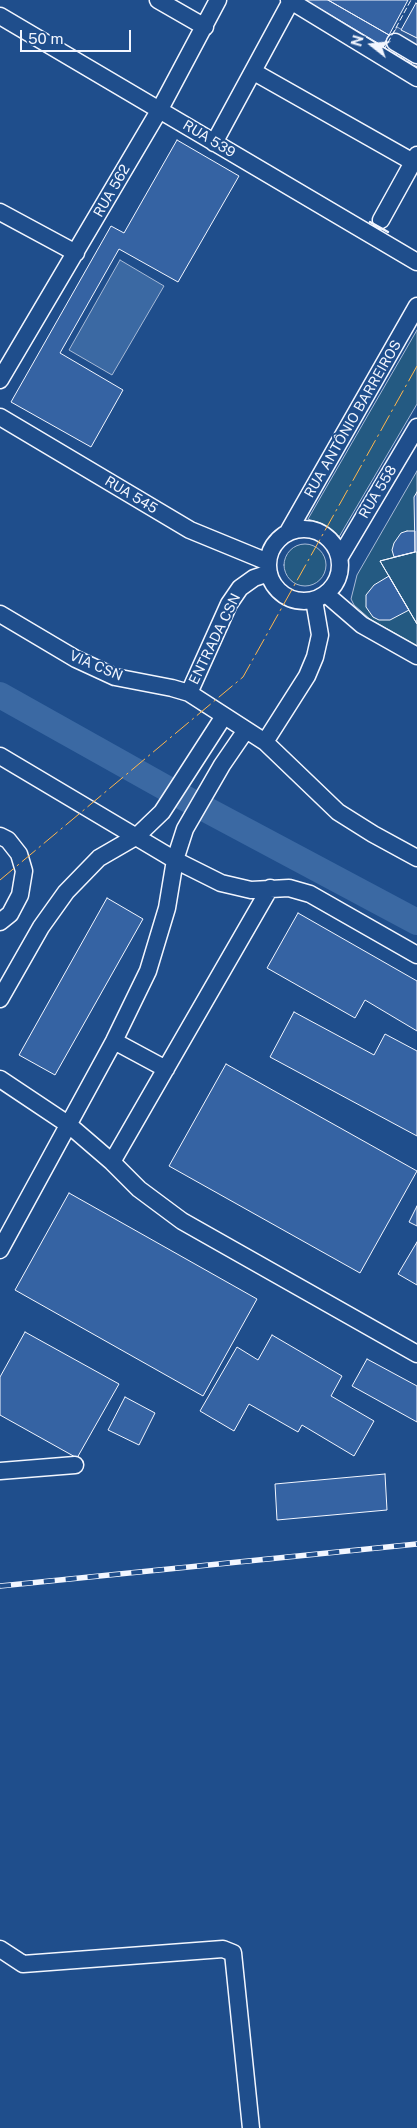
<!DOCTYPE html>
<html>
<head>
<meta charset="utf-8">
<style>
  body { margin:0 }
  #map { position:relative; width:417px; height:2128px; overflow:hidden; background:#1f4e8c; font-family:"Public Sans",sans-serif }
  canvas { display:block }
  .north { position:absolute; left:347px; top:20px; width:50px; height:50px; -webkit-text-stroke:4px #1f4e8c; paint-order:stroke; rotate:286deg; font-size:14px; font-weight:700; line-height:20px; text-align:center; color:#f2f6ff }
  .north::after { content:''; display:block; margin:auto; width:18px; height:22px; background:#f2f6ff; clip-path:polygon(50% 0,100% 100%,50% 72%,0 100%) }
  .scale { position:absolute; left:20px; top:30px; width:111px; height:22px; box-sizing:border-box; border:2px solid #f2f6ff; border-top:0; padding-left:6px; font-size:15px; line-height:18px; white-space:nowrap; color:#f2f6ff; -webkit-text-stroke:4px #1f4e8c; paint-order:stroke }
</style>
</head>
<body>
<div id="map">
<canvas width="417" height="2128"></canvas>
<div class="north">N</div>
<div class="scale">50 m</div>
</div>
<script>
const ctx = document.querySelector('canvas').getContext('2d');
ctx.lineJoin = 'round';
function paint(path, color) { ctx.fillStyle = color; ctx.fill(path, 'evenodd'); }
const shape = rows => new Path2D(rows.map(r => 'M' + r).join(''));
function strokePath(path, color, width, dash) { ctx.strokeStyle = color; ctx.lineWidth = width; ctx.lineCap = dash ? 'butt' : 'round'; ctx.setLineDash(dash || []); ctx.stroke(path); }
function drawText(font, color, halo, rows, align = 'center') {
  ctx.font = font + ' "Public Sans",sans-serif'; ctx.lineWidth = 4; ctx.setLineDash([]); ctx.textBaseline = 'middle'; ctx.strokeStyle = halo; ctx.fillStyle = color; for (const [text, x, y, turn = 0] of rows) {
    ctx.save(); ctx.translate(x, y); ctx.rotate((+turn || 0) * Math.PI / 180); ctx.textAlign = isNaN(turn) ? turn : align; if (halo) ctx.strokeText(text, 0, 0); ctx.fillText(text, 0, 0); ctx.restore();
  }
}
const green = shape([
  [417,330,417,404,339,537,323,524,308,519,417,330],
  [417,471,417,646,370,619,354,605,351,599,357,575,417,471],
  '284 565a21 21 0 1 1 42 0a21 21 0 1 1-42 0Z'
]);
paint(green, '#245a82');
strokePath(green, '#a8bbd7', 1);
const parking = shape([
  [397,27,417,38,417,67,385,48,397,27]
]);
paint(parking, '#305b95');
strokePath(parking, '#a8bbd7', 1);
const water = shape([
  [120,260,164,286,112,375,69,350,120,260]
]);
paint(water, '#3b69a3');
strokePath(water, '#a8bbd7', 1);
strokePath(shape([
  [0,695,164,787,417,922]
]), '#3b69a3', 26);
const building = shape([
  [305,0,328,0,389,35,383,46,305,0],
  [328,0,408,0,389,35,328,0],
  [416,3,417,4,417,38,401,30,416,3],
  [177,140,239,176,178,282,119,249,60,353,123,390,91,447,11,402,111,226,124,233,177,140],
  [417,492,417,624,380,561,415,552,414,497,417,492],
  [407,531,415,531,415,552,394,557,392,550,394,543,401,533,407,531],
  [415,552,417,552,417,624,380,561,415,552],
  [389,576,409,610,390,620,379,620,373,617,366,607,366,595,374,585,389,576],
  [107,898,143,919,55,1075,19,1055,107,898],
  [298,913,417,981,417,1031,365,1000,355,1018,267,968,298,913],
  [294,1012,374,1055,385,1034,417,1051,417,1136,270,1057,294,1012],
  [226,1064,417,1171,360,1273,169,1166,226,1064],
  [69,1193,257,1299,203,1396,15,1290,69,1193],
  [417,1206,417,1226,409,1222,417,1206],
  [417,1242,417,1285,398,1274,417,1242],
  [25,1332,119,1384,77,1458,0,1415,0,1377,25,1332],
  [272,1335,342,1376,331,1396,374,1421,354,1456,302,1425,298,1432,249,1404,234,1431,200,1411,237,1347,258,1360,272,1335],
  [367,1359,417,1386,417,1422,352,1386,367,1359],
  [125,1397,155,1413,139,1445,108,1430,125,1397],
  [385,1474,387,1510,277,1520,275,1484,385,1474]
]);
paint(building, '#3563a3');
strokePath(building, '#f2f6ff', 1);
const minor = shape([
  [158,0,205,27],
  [289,0,417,78],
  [0,16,417,262],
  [395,42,417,55],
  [254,72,413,162],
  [214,143,291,1],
  [0,212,76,253],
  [381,220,417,155],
  [0,380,160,109,218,0],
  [0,417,190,530,268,562],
  '268 565a36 36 0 1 1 72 0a36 36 0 1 1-72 0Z',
  [288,532,417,306],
  [340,557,417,427],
  [326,594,362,625,417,656],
  [0,614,76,659,115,677,172,688,189,693,265,742,338,812,373,834,417,858],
  [189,693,229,604,240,588,254,578,269,573],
  [265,742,307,676,315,657,320,635,314,600],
  [0,756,175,860,221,883,251,890,289,888,310,894,417,955],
  [0,836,8,840,19,854,24,871,20,895,10,914,0,922],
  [0,999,41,927,66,892,99,858,137,836,162,812,224,716],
  [114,1041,166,1069],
  [0,1079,69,1125,112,1162,139,1189,182,1221,417,1354],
  [112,1162,270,888],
  [0,1250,114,1041,148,971,167,908,175,860,185,829,222,765,246,730],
  [0,1471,75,1465],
  [0,1949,23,1964,223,1949,233,1953,251,2128]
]);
strokePath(minor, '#f2f6ff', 19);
strokePath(minor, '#1f4e8c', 16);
const rail = shape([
  [0,1586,417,1544]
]);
strokePath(rail, '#f2f6ff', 5.5);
strokePath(rail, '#1f4e8c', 4, [11]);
strokePath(shape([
  [383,46,385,48,411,0],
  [385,48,417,67]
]), '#f2f6ff', 1, [6, 2.5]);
strokePath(shape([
  [370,222,388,232]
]), '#f2f6ff', 2.5);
strokePath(shape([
  [0,880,243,677,417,366]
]), '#ffb74d', 1, [18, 4, 2.5, 4]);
drawText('14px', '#f2f6ff', '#1f4e8c', [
  ["RUA 539",209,139,31],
  ["RUA 562",112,191,-60],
  ["RUA ANTÔNIO BARREIROS",353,419,-60],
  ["RUA 558",378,492,-59],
  ["RUA 545",131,495,31],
  ["ENTRADA CSN",215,639,-64],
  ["VIA CSN",96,666,23]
]);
</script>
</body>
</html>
